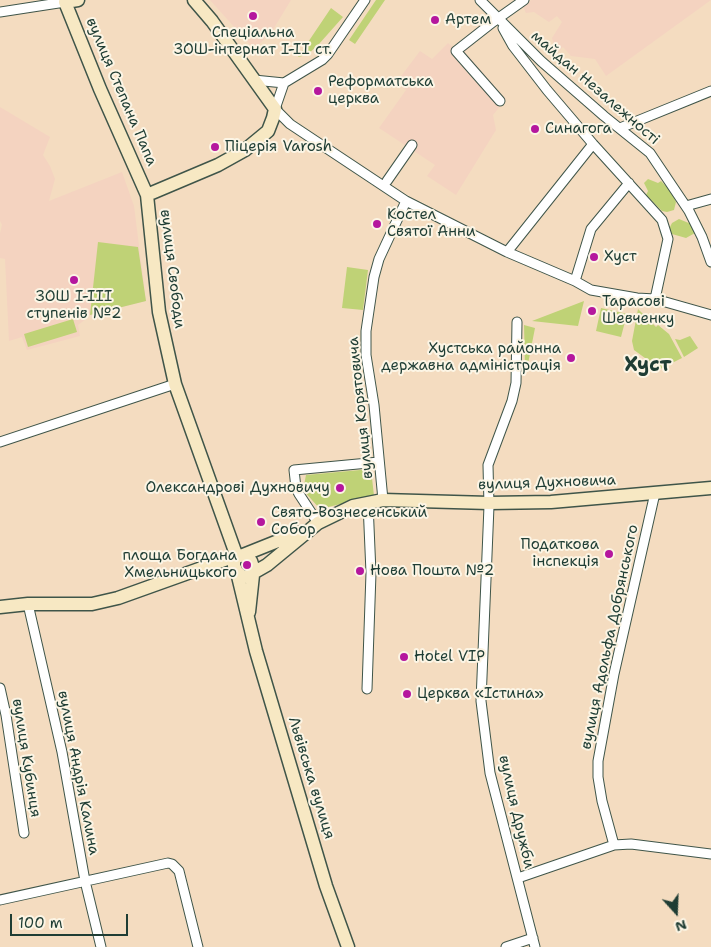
<!DOCTYPE html>
<html>
<head>
<meta charset="utf-8">
<style>
  body { margin:0 }
  #map { position:relative; width:711px; height:947px; overflow:hidden; background:#f4dcc0; font-family:"Shantell Sans",sans-serif }
  canvas { display:block }
  .north { position:absolute; left:651px; top:887px; width:50px; height:50px; -webkit-text-stroke:4px #fcf5e5; paint-order:stroke; rotate:160deg; font-size:14px; font-weight:700; line-height:20px; text-align:center; color:#1f3d34 }
  .north::after { content:''; display:block; margin:auto; width:18px; height:22px; background:#1f3d34; clip-path:polygon(50% 0,100% 100%,50% 72%,0 100%) }
  .scale { position:absolute; left:10px; top:914px; width:118px; height:22px; box-sizing:border-box; border:2px solid #1f3d34; border-top:0; padding-left:6px; font-size:15px; line-height:18px; white-space:nowrap; color:#1f3d34; -webkit-text-stroke:4px #fcf5e5; paint-order:stroke }
</style>
</head>
<body>
<div id="map">
<canvas width="711" height="947"></canvas>
<div class="north">N</div>
<div class="scale">100 m</div>
</div>
<script>
const ctx = document.querySelector('canvas').getContext('2d');
ctx.lineJoin = 'round';
function paint(path, color) { ctx.fillStyle = color; ctx.fill(path, 'evenodd'); }
const shape = rows => new Path2D(rows.map(r => 'M' + r).join(''));
function strokePath(path, color, width, dash) { ctx.strokeStyle = color; ctx.lineWidth = width; ctx.lineCap = dash ? 'butt' : 'round'; ctx.setLineDash(dash || []); ctx.stroke(path); }
function drawText(font, color, halo, rows, align = 'center') {
  ctx.font = font + ' "Shantell Sans",sans-serif'; ctx.lineWidth = 4; ctx.setLineDash([]); ctx.textBaseline = 'middle'; ctx.strokeStyle = halo; ctx.fillStyle = color; for (const [text, x, y, turn = 0] of rows) {
    ctx.save(); ctx.translate(x, y); ctx.rotate((+turn || 0) * Math.PI / 180); ctx.textAlign = isNaN(turn) ? turn : align; if (halo) ctx.strokeText(text, 0, 0); ctx.fillText(text, 0, 0); ctx.restore();
  }
}
paint(shape([
  [210,0,291,0,271,33,254,49],
  [532,0,711,0,606,76,595,59,571,56,563,47,553,56,548,50,554,45,552,38,562,22,557,16,549,22,534,12,526,13,522,4],
  [485,20,491,28,465,52,506,99,493,115,496,130,456,195,427,176,435,165,379,128,406,90,396,83,420,51,432,59,448,43,454,48],
  [0,107,50,137,43,155,50,166,55,179,49,201,122,172,134,206,146,301,90,315,86,314,86,319,78,325,80,336,27,350,22,337,9,341,5,259,0,258,0,234,2,225,0,221]
]), '#f4d3c0');
paint(shape([
  [376,0,385,0,355,44,349,40],
  [331,8,343,17,319,44,307,55,298,57],
  [648,179,658,183,661,181,671,191,676,202,674,210,667,212,662,211,646,195,648,191,644,183],
  [679,219,691,224,694,228,695,233,686,238,672,234,670,231,670,227,672,223],
  [98,242,138,247,146,301,90,315],
  [347,267,368,270,363,310,342,308],
  [584,301,578,326,532,321],
  [601,308,627,314,621,337,596,331],
  [638,309,656,327,658,325,669,334,682,358,660,369,634,350,632,341],
  [73,319,77,332,28,347,24,334],
  [524,325,535,328,527,369,525,368],
  [690,336,698,348,684,357,675,339,680,340],
  [371,469,374,496,320,509,303,490,306,475]
]), '#bfd276');
const street = shape([
  [480,0,541,61,604,116,650,153,689,211,702,237,711,262],
  [0,12,65,2],
  [503,28,513,46,547,90,593,144,662,220,668,239,655,299],
  [254,80,284,83,322,60,328,54,365,0],
  [284,83,275,109,290,124,406,201,507,252,575,281,591,290,637,298,655,299,711,315],
  [500,101,456,51,493,22,524,0],
  [620,128,711,91],
  [387,181,412,145],
  [686,206,711,199],
  [507,252,593,144],
  [575,281,591,229,629,183],
  [517,322,516,383,512,401,488,465,489,506,481,701,490,773,535,947],
  [0,442,175,384],
  [383,500,374,405,366,355,366,331,374,277,379,259,406,201],
  [318,523,299,494,296,488,294,470,379,462],
  [28,604,62,752,85,881,101,947],
  [0,688,6,715,24,833],
  [367,689,371,573,368,503],
  [614,845,602,801,598,777,598,761,614,674,655,493],
  [518,878,614,845,631,844,711,854],
  [0,900,168,863,172,864,179,871,198,947],
  [506,947,533,938]
]);
const secondary = shape([
  [78,0,65,2,100,89,147,195,159,312,175,384,237,557],
  [147,195,218,165,245,150,268,131,273,118,275,109,212,21,194,0],
  [243,555,298,533],
  [237,572,243,577,253,575,253,567,251,561,243,555,237,557,234,559,234,566,237,572,256,651,326,886,348,947],
  [253,573,267,565,318,523,353,506,383,500,489,503,551,502,711,488],
  [0,607,28,604,92,604,118,598,227,559,234,559],
  [249,612,253,575]
]);
strokePath(street, '#3f5549', 11);
strokePath(secondary, '#3f5549', 15);
strokePath(street, '#fff', 9);
strokePath(secondary, '#f7e8c3', 12);
for (const [x, y, r, color] of [
  [253,16,5,"#b5179e"],
  [435,20,5,"#b5179e"],
  [318,91,5,"#b5179e"],
  [535,129,5,"#b5179e"],
  [215,147,5,"#b5179e"],
  [377,224,5,"#b5179e"],
  [594,257,5,"#b5179e"],
  [74,280,5,"#b5179e"],
  [592,311,5,"#b5179e"],
  [571,358,5,"#b5179e"],
  [340,488,5,"#b5179e"],
  [261,522,5,"#b5179e"],
  [609,554,5,"#b5179e"],
  [247,565,5,"#b5179e"],
  [360,571,5,"#b5179e"],
  [404,657,5,"#b5179e"],
  [407,694,5,"#b5179e"]
]) { const dot = new Path2D(); dot.arc(x, y, r, 0, 2 * Math.PI); ctx.fillStyle = color; ctx.fill(dot); strokePath(dot, '#fcf5e5', 2); }
drawText('15px', '#1f3d34', '#fcf5e5', [
  ["Артем",445,20],
  ["Спеціальна",253,33,"center"],
  ["ЗОШ-інтернат І-ІІ ст.",253,50,"center"],
  ["Реформатська",328,82],
  ["церква",328,99],
  ["Синагога",545,129],
  ["Піцерія Varosh",225,147],
  ["Костел",387,215],
  ["Святої Анни",387,232],
  ["Хуст",604,257],
  ["ЗОШ І-ІІІ",74,297,"center"],
  ["ступенів №2",74,314,"center"],
  ["Тарасові",602,302],
  ["Шевченку",602,319],
  ["Хустська районна",561,349,"right"],
  ["державна адміністрація",561,366,"right"],
  ["Олександрові Духновичу",330,488,"right"],
  ["Свято-Вознесенський",271,513],
  ["Собор",271,530],
  ["Податкова",599,545,"right"],
  ["інспекція",599,562,"right"],
  ["площа Богдана",237,556,"right"],
  ["Хмельницького",237,573,"right"],
  ["Нова Пошта №2",370,571],
  ["Hotel VIP",414,657],
  ["Церква «Істина»",417,694]
], 'left');
drawText('15px', '#1f3d34', '#fcf5e5', [
  ["майдан Незалежності",595,88,41],
  ["вулиця Степана Папа",121,92,67],
  ["вулиця Свободи",172,269,83],
  ["вулиця Корятовича",361,408,-96],
  ["вулиця Духновича",547,483,-2],
  ["вулиця Адольфа Добрянського",610,637,-78],
  ["вулиця Кубинця",26,758,81],
  ["вулиця Андрія Калина",78,773,79],
  ["Львівська вулиця",311,778,73],
  ["вулиця Дружби",516,812,77]
]);
drawText('bold 20px', '#1f3d34', '#fcf5e5', [
  ["Хуст",648,366]
]);
</script>
</body>
</html>
